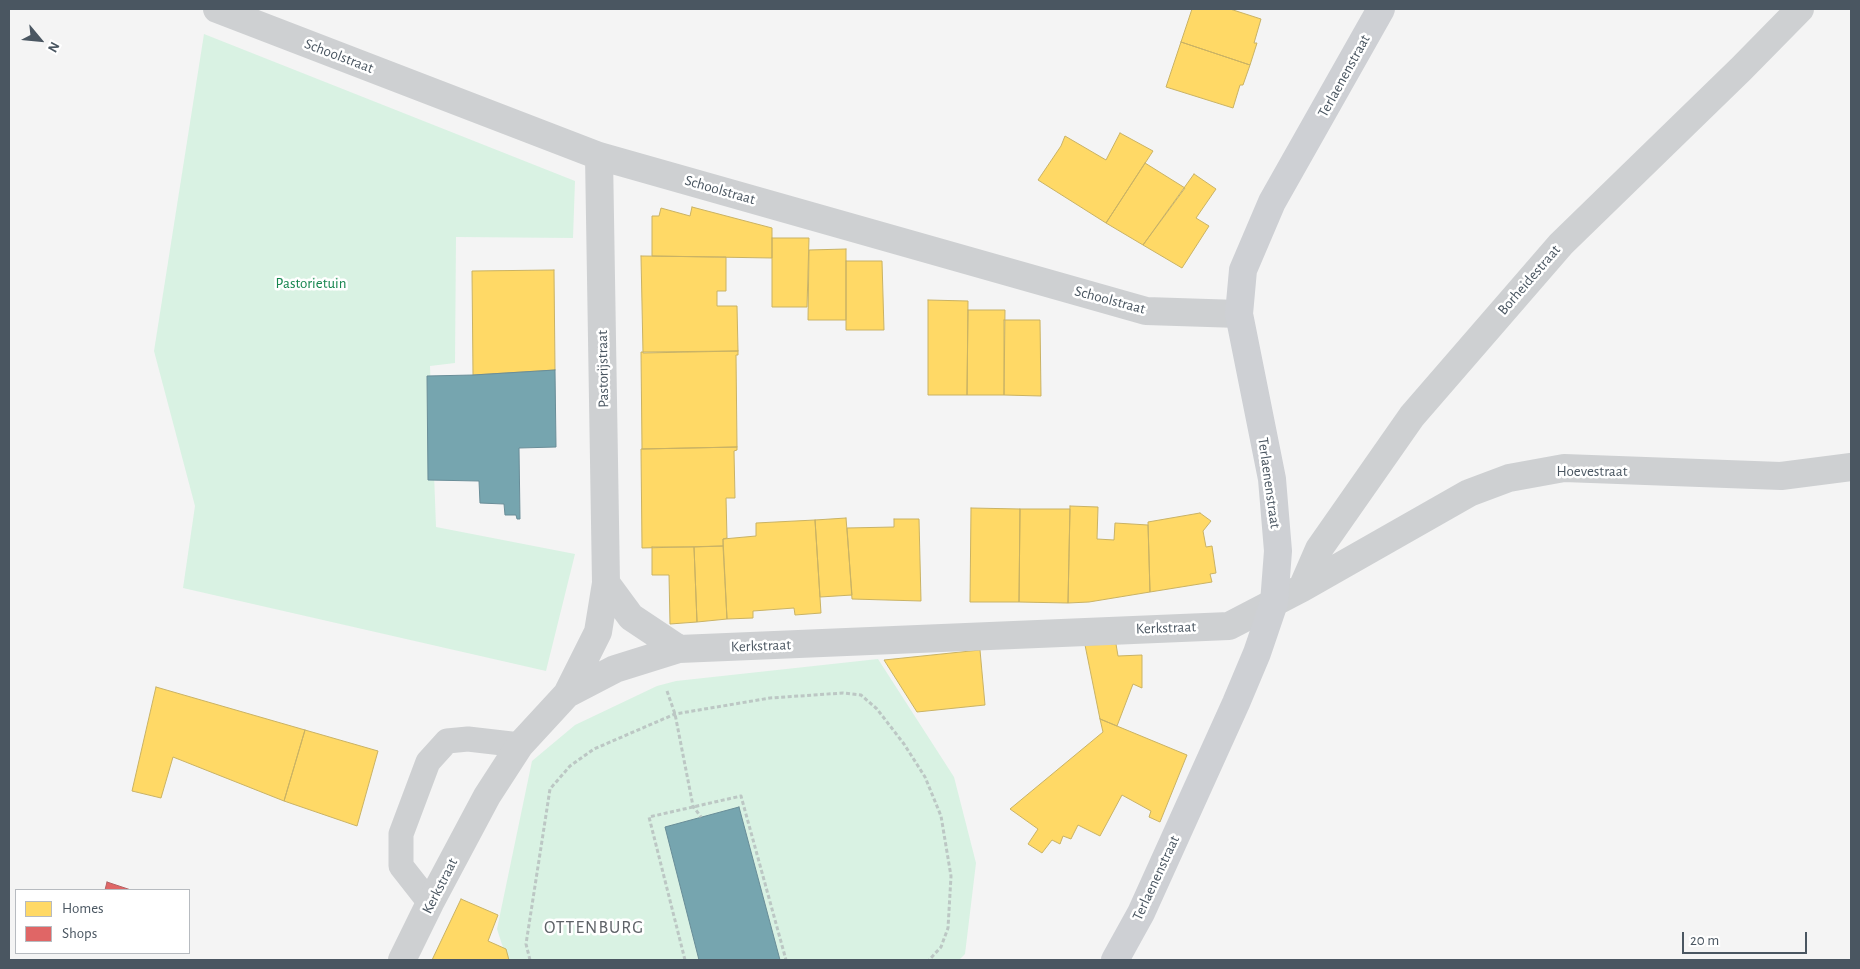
<!DOCTYPE html>
<html>
<head>
<meta charset="utf-8">
<style>
  body { margin:0 }
  #map { position:relative; width:1860px; height:969px; overflow:hidden; background:#f4f4f4; font-family:"Alegreya Sans",sans-serif }
  canvas { display:block }
  .frame { position:absolute; inset:0; border:10px solid #4a5661; pointer-events:none }
  .legend { position:absolute; left:15px; top:889px; width:175px; height:65px; box-sizing:border-box; background:#fff; border:1px solid #b7bbc0; margin:0; padding:6px 9px; list-style:none; font-size:15px; color:#4a5661 }
  .legend li { display:flex; align-items:center; gap:10px; height:25px }
  .legend b { width:25px; border:1px solid #b7bbc0 }
  .north { position:absolute; left:15px; top:15px; width:50px; height:50px; -webkit-text-stroke:4px #fff; paint-order:stroke; rotate:118deg; font-size:14px; font-weight:700; line-height:20px; text-align:center; color:#4a5661 }
  .north::after { content:''; display:block; margin:auto; width:18px; height:22px; background:#4a5661; clip-path:polygon(50% 0,100% 100%,50% 72%,0 100%) }
  .scale { position:absolute; left:1682px; top:932px; width:125px; height:22px; box-sizing:border-box; border:2px solid #4a5661; border-top:0; padding-left:6px; font-size:15px; line-height:18px; white-space:nowrap; color:#4a5661; -webkit-text-stroke:4px #fff; paint-order:stroke }
</style>
</head>
<body>
<div id="map">
<canvas width="1860" height="969"></canvas>
<div class="frame"></div>
<ul class="legend">
<li><b style="height:14px;background:#ffd966"></b>Homes</li>
<li><b style="height:14px;background:#e06666"></b>Shops</li>
</ul>
<div class="north">N</div>
<div class="scale">20 m</div>
</div>
<script>
const ctx = document.querySelector('canvas').getContext('2d');
ctx.lineJoin = 'round';
function paint(path, color) { ctx.fillStyle = color; ctx.fill(path, 'evenodd'); }
const shape = rows => new Path2D(rows.map(r => 'M' + r).join(''));
function strokePath(path, color, width, dash) { ctx.strokeStyle = color; ctx.lineWidth = width; ctx.lineCap = dash ? 'butt' : 'round'; ctx.setLineDash(dash || []); ctx.stroke(path); }
function drawText(font, color, halo, rows, align = 'center') {
  ctx.font = font + ' "Alegreya Sans",sans-serif'; ctx.lineWidth = 5; ctx.setLineDash([]); ctx.textBaseline = 'middle'; ctx.strokeStyle = halo; ctx.fillStyle = color; for (const [text, x, y, turn = 0] of rows) {
    ctx.save(); ctx.translate(x, y); ctx.rotate((+turn || 0) * Math.PI / 180); ctx.textAlign = isNaN(turn) ? turn : align; if (halo) ctx.strokeText(text, 0, 0); ctx.fillText(text, 0, 0); ctx.restore();
  }
}
paint(shape([
  [204,34,575,181,573,238,456,237,455,363,430,366,436,527,575,554,546,671,183,588,195,506,154,351],
  [878,659,954,777,976,863,965,954,959,960,507,960,497,929,532,761,575,725,657,686,676,681]
]), '#d9f2e3');
const homes = shape([
  [1192,9,1230,9,1261,19,1254,43,1257,43,1250,65,1181,42,1192,9],
  [1181,42,1250,65,1243,85,1240,85,1233,108,1166,87,1181,42],
  [1120,133,1153,151,1106,223,1038,180,1061,146,1065,136,1106,160,1120,133],
  [1145,163,1185,188,1143,245,1106,223,1145,163],
  [1194,174,1216,189,1196,218,1209,226,1182,268,1143,245,1194,174],
  [692,207,772,228,772,258,652,256,652,216,659,216,661,208,690,216,692,207],
  [772,238,809,238,807,307,772,307,772,238],
  [846,249,846,320,808,320,809,250,846,249],
  [641,256,726,257,726,291,717,291,717,306,737,306,738,351,643,353,641,256],
  [846,261,882,261,884,330,846,330,846,261],
  [554,270,555,370,473,375,472,271,554,270],
  [928,300,968,301,967,395,928,395,928,300],
  [968,310,1005,310,1004,395,967,395,968,310],
  [1004,320,1040,320,1041,396,1004,395,1004,320],
  [738,351,738,355,736,355,737,447,642,449,641,352,738,351],
  [737,447,737,450,734,451,735,498,726,498,727,538,723,539,723,546,642,548,641,449,737,447],
  [1070,506,1098,507,1097,539,1114,540,1115,523,1148,525,1150,592,1089,602,1068,603,1070,506],
  [971,508,1020,509,1019,602,970,602,971,508],
  [1020,509,1070,509,1068,603,1019,602,1020,509],
  [1200,513,1211,521,1203,531,1206,547,1212,546,1216,573,1210,574,1212,582,1150,592,1148,522,1200,513],
  [846,518,852,595,820,597,815,520,846,518],
  [894,519,919,519,921,601,852,599,847,528,894,527,894,519],
  [815,520,821,613,795,615,794,608,753,611,753,618,727,619,723,539,756,536,756,523,815,520],
  [723,546,727,619,697,622,694,547,723,546],
  [652,547,694,547,697,622,670,624,669,575,652,575,652,547],
  [1116,644,1118,656,1142,655,1142,688,1133,684,1117,726,1100,719,1085,645,1116,644],
  [980,650,985,705,917,712,884,660,980,650],
  [156,687,305,730,284,801,173,757,161,798,132,791,156,687],
  [1100,719,1187,755,1160,822,1149,817,1151,811,1122,795,1100,836,1078,825,1071,839,1063,836,1060,844,1052,840,1042,853,1028,844,1038,829,1010,809,1103,732,1100,719],
  [305,730,378,751,357,826,284,801,305,730],
  [461,899,498,915,488,941,506,949,509,960,432,960,461,899]
]);
paint(homes, '#ffd966');
strokePath(homes, '#c9b264', 1);
const shops = shape([
  [107,882,131,890,105,890,107,882]
]);
paint(shops, '#e06666');
strokePath(shops, '#b36164', 1);
const public = shape([
  [555,370,556,447,519,448,520,519,517,519,516,515,505,515,504,504,480,503,479,481,428,480,427,376,473,375,555,370],
  [739,807,780,960,699,960,665,827,739,807]
]);
paint(public, '#76a5af');
strokePath(public, '#698d98', 1);
strokePath(shape([
  [667,691,675,714,693,806,701,817],
  [530,960,526,944,550,789,570,766,594,749,675,714,770,698,843,693,861,695,877,709,904,744,925,777,941,816,951,876,948,928,941,947,929,960],
  [685,960,649,817,741,796,786,960]
]), '#bcc7c4', 3, [4, 2.5]);
strokePath(shape([
  [430,903,401,866,401,834,428,762,447,741,468,739,520,745]
]), '#ced0d2', 25);
strokePath(shape([
  [217,9,599,156,1146,311,1239,314],
  [606,583,631,617,679,649],
  [1302,588,1319,549,1412,416,1561,244,1741,69,1800,9],
  [567,694,598,632,606,583,599,156],
  [402,960,430,903,487,796,520,745,567,694,615,669,679,649,1229,626,1302,588,1469,493,1509,478,1564,468,1781,476,1851,467]
]), '#ced0d2', 28);
strokePath(shape([
  [1115,960,1141,913,1236,703,1257,653,1274,603,1278,551,1272,479,1239,314,1243,270,1272,202,1381,9]
]), '#ced0d4', 28);
drawText('15px', '#4a5661', '#fff', [
  ["Schoolstraat",339,56,21],
  ["Terlaenenstraat",1344,76,-61],
  ["Schoolstraat",720,190,16],
  ["Borheidestraat",1529,280,-49],
  ["Schoolstraat",1110,300,15],
  ["Pastorijstraat",603,369,-91],
  ["Hoevestraat",1592,471],
  ["Terlaenenstraat",1269,483,82],
  ["Kerkstraat",1166,628,-2],
  ["Kerkstraat",761,646,-2],
  ["Terlaenenstraat",1156,878,-65],
  ["Kerkstraat",440,886,-63]
]);
drawText('15px', '#17864f', '#fff', [
  ["Pastorietuin",311,283]
]);
ctx.letterSpacing = '1px';
drawText('18px', '#5f6368', '#fff', [
  ["OTTENBURG",594,928]
]);
ctx.letterSpacing = '0px';
</script>
</body>
</html>
